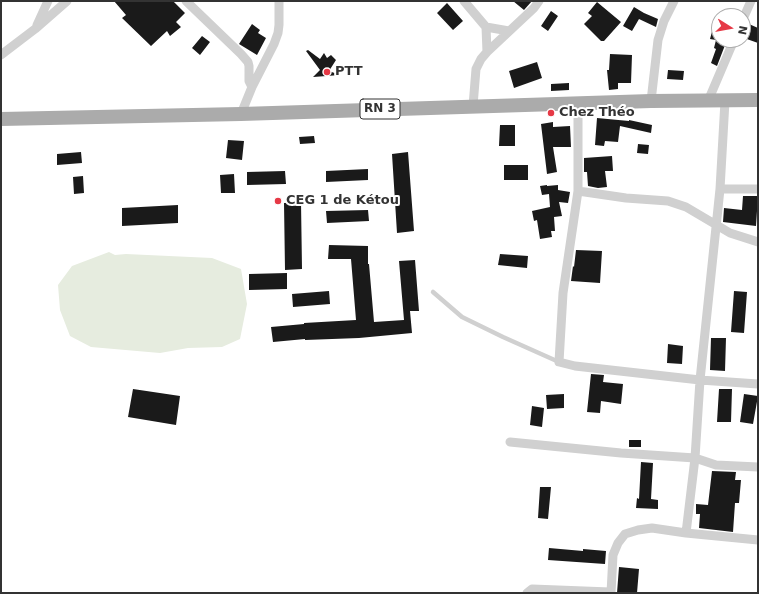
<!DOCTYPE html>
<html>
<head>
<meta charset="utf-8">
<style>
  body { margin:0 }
  #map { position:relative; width:759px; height:594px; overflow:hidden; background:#fff; font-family:"DejaVu Sans",sans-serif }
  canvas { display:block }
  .frame { position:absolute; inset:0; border:2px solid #333; pointer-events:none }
  .north { position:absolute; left:711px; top:8px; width:40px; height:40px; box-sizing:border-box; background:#fff; border:1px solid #adadad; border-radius:50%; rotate:101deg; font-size:11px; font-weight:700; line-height:16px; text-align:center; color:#333 }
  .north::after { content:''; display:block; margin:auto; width:14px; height:18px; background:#e63946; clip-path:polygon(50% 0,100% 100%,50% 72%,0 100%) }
</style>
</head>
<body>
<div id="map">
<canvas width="759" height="594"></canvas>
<div class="frame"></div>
<div class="north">N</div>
</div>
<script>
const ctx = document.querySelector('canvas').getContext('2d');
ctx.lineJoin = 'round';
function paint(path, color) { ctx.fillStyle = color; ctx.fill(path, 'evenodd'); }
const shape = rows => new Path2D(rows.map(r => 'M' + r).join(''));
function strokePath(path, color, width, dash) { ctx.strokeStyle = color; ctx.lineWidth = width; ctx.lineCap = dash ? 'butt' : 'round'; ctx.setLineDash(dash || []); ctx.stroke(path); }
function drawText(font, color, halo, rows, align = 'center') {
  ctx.font = font + ' "DejaVu Sans",sans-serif'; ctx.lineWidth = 4; ctx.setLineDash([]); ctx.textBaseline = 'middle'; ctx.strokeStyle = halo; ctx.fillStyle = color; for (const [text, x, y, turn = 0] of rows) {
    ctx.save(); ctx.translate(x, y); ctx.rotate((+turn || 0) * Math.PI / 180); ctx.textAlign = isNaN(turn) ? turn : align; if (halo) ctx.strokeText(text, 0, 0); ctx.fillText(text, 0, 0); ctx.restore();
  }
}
paint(shape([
  [109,252,115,255,126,254,212,258,241,269,247,304,240,339,222,347,188,348,160,353,91,347,70,336,60,310,58,285,72,266]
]), '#e6ecdf');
paint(shape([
  [114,1,173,1,185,13,176,22,181,27,170,36,167,31,151,46,122,18,126,15],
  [513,1,532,1,524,10],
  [597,2,621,22,604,41,601,41,584,24,592,16,588,13],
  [447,3,463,21,453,30,437,13],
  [634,7,644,13,658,19,656,27,639,19,632,31,623,26],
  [551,11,558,16,548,31,541,26],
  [252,24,260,30,258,33,266,38,257,55,239,44],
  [749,24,758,28,758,43,744,38],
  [713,28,719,30,719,40,727,40,717,66,711,63,716,49,714,48,716,40,710,39],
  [202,36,210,42,200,55,192,48],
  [308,50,320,59,324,53,327,58,331,55,336,60,329,71,340,75,313,77,320,70,306,51],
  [610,54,632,55,631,83,618,83,618,89,609,90,607,70,609,70],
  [537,62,542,78,514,88,509,71],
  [668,70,684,71,683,80,667,79],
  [569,83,569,90,551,91,551,84],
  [597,118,629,121,629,120,652,125,651,133,620,126,618,142,605,141,604,146,595,145],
  [553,122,553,127,570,126,571,147,553,147,557,172,547,174,541,124],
  [500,125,515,125,515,146,499,146],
  [314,136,315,143,300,144,299,137],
  [228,140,244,141,242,160,226,158],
  [638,144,649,145,648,154,637,153],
  [81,152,82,163,57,165,57,154],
  [408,152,414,231,397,233,392,154],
  [612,156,613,171,605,171,607,187,598,188,588,186,587,172,584,172,584,158],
  [504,165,528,165,528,180,504,180],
  [368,169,368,180,326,182,326,171],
  [285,171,286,184,247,185,247,172],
  [234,174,235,193,221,193,220,175],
  [83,176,84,193,74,194,73,177],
  [547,185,547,186,558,185,558,190,570,192,568,203,559,202,562,216,554,217,555,231,551,231,552,237,540,239,537,220,534,221,532,211,550,207,549,194,542,195,540,186],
  [743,196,758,196,756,226,723,222,724,208,742,210],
  [301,202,302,269,285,270,284,203],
  [178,205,178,223,122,226,122,208],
  [368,210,369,221,327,223,326,211],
  [329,245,368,246,368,264,369,264,374,322,404,320,399,261,415,260,419,311,410,311,412,333,359,338,305,340,305,339,273,342,271,327,304,324,304,323,356,320,351,259,328,259],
  [576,250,602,251,600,283,571,281,573,266,574,267],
  [500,254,528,256,527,268,498,265],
  [287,273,287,289,249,290,249,274],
  [329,291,330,304,293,307,292,294],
  [734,291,747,292,744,333,731,332],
  [711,338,726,338,725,371,710,370],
  [668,344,683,346,682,364,667,363],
  [591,374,604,375,603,382,623,384,621,404,601,401,600,413,587,412],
  [133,389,180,396,176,425,128,417],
  [719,389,732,389,731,422,717,422],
  [564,394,564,408,547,409,546,395],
  [744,394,758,396,753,424,740,422],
  [532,406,544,408,542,427,530,425],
  [629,440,641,440,641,447,629,447],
  [641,462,653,463,651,499,658,500,658,509,636,508,637,498,639,499],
  [712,471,736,472,735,480,741,480,739,503,735,503,733,532,699,528,700,514,696,514,696,504,708,505],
  [540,487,551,487,548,519,538,518],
  [549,548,583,551,583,549,606,551,605,564,548,560],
  [619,567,639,569,637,593,617,593]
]), '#1a1a1a');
strokePath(shape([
  [433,292,462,317,503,337,559,362]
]), '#d0d0d0', 4.5);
strokePath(shape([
  [186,1,241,54,248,62,249,66,249,81,252,87],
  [464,1,486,27,487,52],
  [743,19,751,1],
  [37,25,48,1],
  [486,27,509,31],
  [1,55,35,29,67,1],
  [651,101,658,40,664,21,674,1],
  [708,101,734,40],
  [578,103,578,191,563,293,559,362,575,366,700,380,758,384],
  [473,106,476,69,481,59,487,52,534,8,539,1],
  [241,114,252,87,274,44,278,33,279,25,279,1],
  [720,189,758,189],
  [578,191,626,198,668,201,686,207,730,233,758,242],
  [510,442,621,453,695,458,700,380,720,189,725,101],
  [758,467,716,465,695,458,686,533,758,540],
  [527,593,532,589,610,592],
  [611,593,613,555,618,543,625,534,638,530,652,528,686,533]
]), '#d0d0d0', 9);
strokePath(shape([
  [1,119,241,114,651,101,758,100]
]), '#ababab', 14);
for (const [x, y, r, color] of [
  [327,72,4,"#e63946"],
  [551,113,4,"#e63946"],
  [278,201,4,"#e63946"]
]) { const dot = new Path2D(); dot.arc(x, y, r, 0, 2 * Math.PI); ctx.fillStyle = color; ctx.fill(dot); strokePath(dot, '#fff', 1.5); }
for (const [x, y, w] of [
  [380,109,40]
]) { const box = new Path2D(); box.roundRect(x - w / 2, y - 10, w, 20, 3); ctx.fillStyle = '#fff'; ctx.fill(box); strokePath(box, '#333', 1); }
drawText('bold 12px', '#333', null, [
  ["RN 3",380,109]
]);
drawText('bold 13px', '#333', '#fff', [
  ["PTT",335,72],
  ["Chez Théo",559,113],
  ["CEG 1 de Kétou",286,201]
], 'left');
</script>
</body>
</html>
